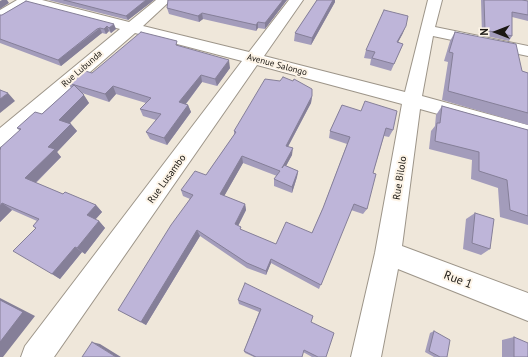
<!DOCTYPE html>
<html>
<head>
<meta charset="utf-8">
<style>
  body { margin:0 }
  #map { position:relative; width:528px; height:357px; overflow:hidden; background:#efe7da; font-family:"PT Sans",sans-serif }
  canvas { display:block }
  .north { position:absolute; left:476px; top:12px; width:40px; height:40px; -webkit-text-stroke:3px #fdf4e7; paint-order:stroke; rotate:270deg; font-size:11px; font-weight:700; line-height:16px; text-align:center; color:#1b1813 }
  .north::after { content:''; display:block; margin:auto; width:14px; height:18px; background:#1b1813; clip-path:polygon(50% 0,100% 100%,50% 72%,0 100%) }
</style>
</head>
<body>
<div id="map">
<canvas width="528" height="357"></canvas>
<div class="north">N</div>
</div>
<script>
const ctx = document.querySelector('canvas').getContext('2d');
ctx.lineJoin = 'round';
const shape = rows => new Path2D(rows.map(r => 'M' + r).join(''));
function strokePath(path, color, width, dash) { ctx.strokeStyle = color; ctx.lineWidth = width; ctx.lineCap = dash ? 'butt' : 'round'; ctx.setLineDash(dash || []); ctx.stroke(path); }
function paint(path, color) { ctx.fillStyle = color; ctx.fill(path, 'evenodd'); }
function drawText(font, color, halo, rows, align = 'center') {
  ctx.font = font + ' "PT Sans",sans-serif'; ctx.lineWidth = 4; ctx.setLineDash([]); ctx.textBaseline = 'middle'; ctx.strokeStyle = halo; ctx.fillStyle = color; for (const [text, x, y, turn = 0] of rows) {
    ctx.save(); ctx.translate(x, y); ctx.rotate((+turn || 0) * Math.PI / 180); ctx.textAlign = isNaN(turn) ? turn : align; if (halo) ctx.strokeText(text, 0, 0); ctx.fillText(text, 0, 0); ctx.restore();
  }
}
const minor = shape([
  [17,0,42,0,129,22,156,0,171,0,143,26,249,52,289,0,303,0,264,56,405,92,428,0,442,0,435,27,528,46,528,56,433,36,422,96,528,125,528,139,420,109,402,246,528,293,528,321,398,269,381,357,351,357,375,253,402,104,257,65,54,357,21,357,25,346,242,61,135,33,7,144,0,147,0,128,120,29,29,5,5,19,0,20,0,10,17,0]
]);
strokePath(minor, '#9d9589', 2);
paint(minor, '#fff');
paint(shape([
  [48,0,154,0,128,20],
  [287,0,265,29,258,28,256,31,203,19,199,22,169,14,167,8],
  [317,0,335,0,335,2,311,45,294,41,295,33],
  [481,0,522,0,528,1,528,21,512,17,512,36,509,41,482,35],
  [26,1,116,29,111,33,109,31,106,34,102,33,99,35,61,66,0,43,0,15,2,15],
  [455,32,522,71,528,73,528,125,442,100,448,62,444,61,450,41],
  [403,33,398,42,403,44,391,71,370,65,371,59,364,58,366,50],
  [178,45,230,68,217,86,202,82,186,104,188,105,191,112,167,145,150,139,146,132,156,120,143,116,140,109,146,103,116,94,109,102,82,93,89,103,70,123,77,131,57,152,61,157,36,183,63,194,96,205,102,212,95,220,99,221,105,228,85,254,82,252,60,279,52,274,35,228,33,226,37,221,12,210,0,222,0,148,20,131,17,128,42,114,71,88,68,83,92,73],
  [312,96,311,103,288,147,292,155,286,166,298,171,297,177,292,193,274,186,274,179,277,176,243,163,224,196,245,204,246,210,238,226,241,230,276,244,312,233,323,208,347,144,329,138,330,131,342,105,393,130,389,137,384,136,373,173,367,209,363,214,351,210,319,289,271,263,266,275,247,268,200,236,146,325,118,310,190,199,183,196,181,190,206,175,234,135,234,131],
  [442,106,528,130,528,225,500,217,498,188,471,179,472,160,429,149,431,131,435,126,436,115],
  [475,213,490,249,481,255,463,249,466,219],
  [238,300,311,322,326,357,312,357,303,352,302,357,254,357,245,353,244,351,259,312,239,304],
  [434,331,447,357,434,357,425,352,430,333],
  [514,337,528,357,502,357,502,340]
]), '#a39cbb');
paint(shape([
  [2,0,7,0,9,3,0,9,0,1],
  [146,0,154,0,128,20,126,16],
  [283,0,287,0,265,29,265,23],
  [333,0,335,0,335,2,311,45,312,38],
  [202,13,203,19,199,22,198,16],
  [258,22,258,28,256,31,256,25],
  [114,24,116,29,111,33,109,28],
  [107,26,109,31,106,34,104,29],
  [406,26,403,33,394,50,397,42],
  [100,28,102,33,61,66,58,60],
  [229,60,230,68,217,86,215,79],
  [201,75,202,82,181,110,179,102],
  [113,86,116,94,109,102,105,94],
  [8,93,15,101,0,113,0,99],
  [84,95,89,103,65,128,59,120],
  [312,96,311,103,285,152,286,146],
  [188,105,191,112,167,145,164,138],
  [71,124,77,131,57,152,61,157,33,185,25,178,48,147],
  [293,148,292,155,281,175,282,168],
  [242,156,243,163,222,200,220,194],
  [298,171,297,177,292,193,292,187],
  [2,203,12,210,0,222,0,206],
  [245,204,246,210,236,230,235,224],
  [96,205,102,212,93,222,87,215],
  [99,221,105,228,85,254,77,248],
  [197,230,200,236,146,325,141,322],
  [75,247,82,252,60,279,52,274],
  [271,259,271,263,266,275,266,271],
  [0,298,35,316,3,357,0,357],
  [92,342,100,344,121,357,116,357]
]), '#857f98');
const building = shape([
  [64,0,146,0,126,16,64,0],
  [168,0,283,0,265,23,258,22,256,25,202,13,198,16,167,8,168,0],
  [317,0,333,0,312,38,295,33,317,0],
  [484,0,522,0,528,1,528,15,512,12,512,36,485,30,484,0],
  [26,1,114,24,109,28,107,26,104,29,100,28,97,29,58,60,0,39,0,15,2,15,26,1],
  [384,10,408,16,406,26,397,42,403,44,394,64,372,58,375,52,366,50,384,10],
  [141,32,177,41,176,45,229,60,215,79,201,75,179,102,188,105,164,138,146,132,161,114,140,109,151,98,113,86,105,94,68,83,82,70,92,73,141,32],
  [455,32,516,44,522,71,528,73,528,113,448,91,453,53,449,52,455,32],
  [283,77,293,81,294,79,312,89,312,96,286,146,293,148,282,168,284,165,298,171,292,187,274,179,280,171,242,156,220,194,245,204,235,224,241,227,240,229,276,244,286,222,312,233,323,208,350,137,330,131,342,105,361,111,365,101,397,111,393,130,386,128,373,173,376,174,367,209,354,204,321,285,271,259,266,271,247,263,197,230,141,322,118,310,171,225,193,195,181,190,195,171,206,175,236,132,234,131,265,79,280,81,283,77],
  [74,85,84,95,59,120,71,124,48,147,55,149,25,178,63,194,65,192,96,205,87,215,99,221,77,248,75,247,52,274,13,251,36,228,33,226,39,219,2,203,0,206,0,149,1,149,0,148,21,129,17,128,35,112,42,114,74,85],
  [0,90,8,93,0,99,0,90],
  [442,106,528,130,528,216,510,210,507,180,479,171,479,152,435,141,437,123,440,123,442,106],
  [475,213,494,219,490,249,472,243,475,213],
  [245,283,313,316,311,322,334,333,326,357,318,357,304,350,302,357,256,357,244,351,261,309,238,300,245,283],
  [0,300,23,312,0,342,0,300],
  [434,331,450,340,447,357,440,357,429,351,434,331],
  [514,337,528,343,528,357,514,357,514,337],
  [92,342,116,357,82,357,92,342]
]);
paint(building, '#beb5d9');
strokePath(building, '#857f98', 1);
drawText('9px', '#1b1813', '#fdf4e7', [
  ["Avenue Salongo",277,65,15],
  ["Rue Lubunda",82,69,-41]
]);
drawText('10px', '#1b1813', '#fdf4e7', [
  ["Rue Bilolo",400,178,-81],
  ["Rue Lusambo",167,179,-54]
]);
drawText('12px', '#1b1813', '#fdf4e7', [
  ["Rue 1",458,280,21]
]);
</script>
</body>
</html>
